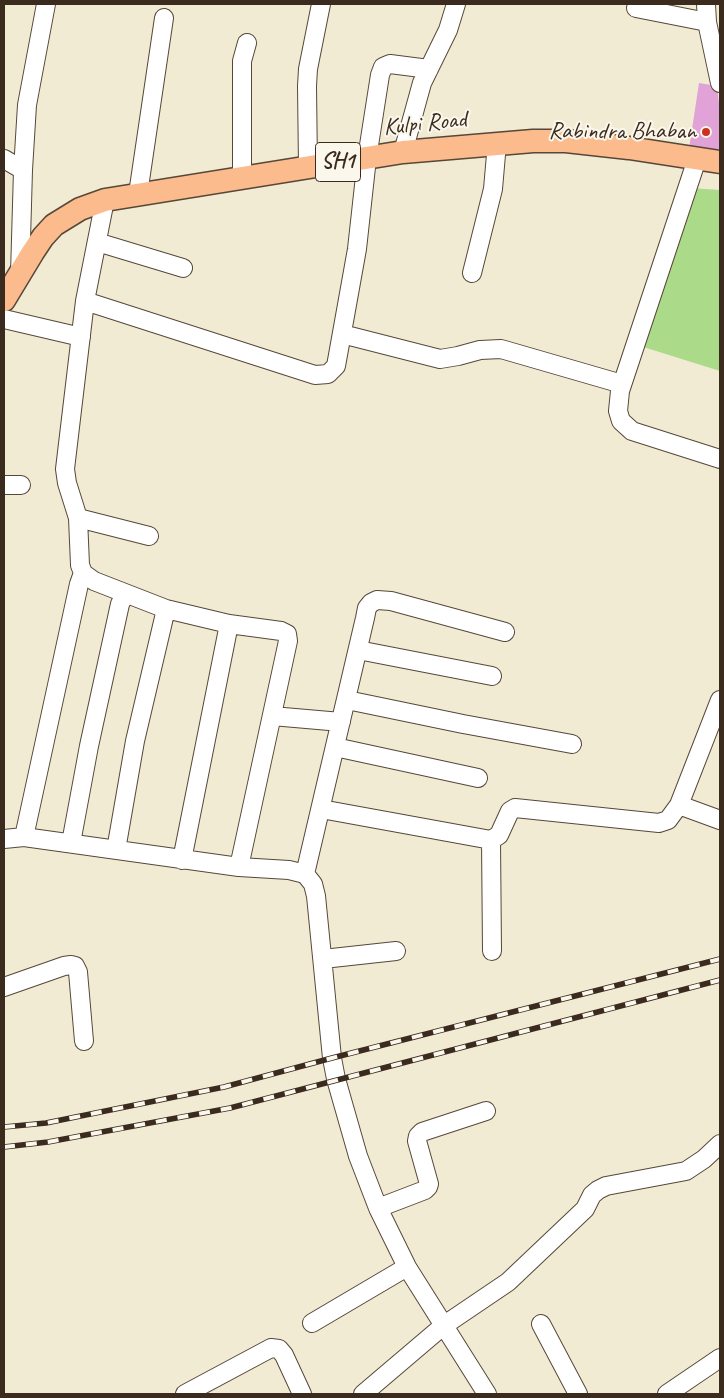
<!DOCTYPE html>
<html>
<head>
<meta charset="utf-8">
<style>
  body { margin:0 }
  #map { position:relative; width:724px; height:1398px; overflow:hidden; background:#f2ebd4; font-family:Caveat,sans-serif }
  canvas { display:block }
  .frame { position:absolute; inset:0; border:5px solid #3b2a1e; pointer-events:none }
</style>
</head>
<body>
<div id="map">
<canvas width="724" height="1398"></canvas>
<div class="frame"></div>
</div>
<script>
const ctx = document.querySelector('canvas').getContext('2d');
ctx.lineJoin = 'round';
function paint(path, color) { ctx.fillStyle = color; ctx.fill(path, 'evenodd'); }
const shape = rows => new Path2D(rows.map(r => 'M' + r).join(''));
function strokePath(path, color, width, dash) { ctx.strokeStyle = color; ctx.lineWidth = width; ctx.lineCap = dash ? 'butt' : 'round'; ctx.setLineDash(dash || []); ctx.stroke(path); }
function drawText(font, color, halo, rows, align = 'center') {
  ctx.font = font + ' Caveat,sans-serif'; ctx.lineWidth = 4; ctx.setLineDash([]); ctx.textBaseline = 'middle'; ctx.strokeStyle = halo; ctx.fillStyle = color; for (const [text, x, y, turn = 0] of rows) {
    ctx.save(); ctx.translate(x, y); ctx.rotate((+turn || 0) * Math.PI / 180); ctx.textAlign = isNaN(turn) ? turn : align; if (halo) ctx.strokeText(text, 0, 0); ctx.fillText(text, 0, 0); ctx.restore();
  }
}
paint(shape([
  [691,188,720,190,720,371,637,345]
]), '#abda88');
paint(shape([
  [699,83,717,86,720,112,720,150,689,149]
]), '#e0a2d7');
const minor = shape([
  [706,4,707,22,720,83],
  [636,8,707,22],
  [403,152,422,83,448,30,456,4],
  [4,159,23,170],
  [697,159,620,391,618,411,621,421,632,431,720,459],
  [308,167,307,86,308,69,321,4],
  [242,177,242,61,247,43],
  [138,194,164,18],
  [105,200,85,301,65,469,67,483,78,518,80,565,83,573,94,581,166,609,229,624,281,631,287,634,288,641,239,867],
  [97,242,183,268],
  [472,273,493,189,497,143],
  [20,274,23,170,27,105,46,4],
  [85,301,315,375,328,374,336,366,357,249,367,158,380,75,383,67,390,64,429,69],
  [4,319,81,337],
  [342,334,440,359,458,356,480,350,501,349,622,384],
  [4,485,21,485],
  [78,518,149,536],
  [358,650,492,676],
  [347,700,463,724,572,744],
  [272,716,341,722],
  [335,747,478,778],
  [679,805,720,820],
  [321,809,491,840,499,835,510,811,515,808,659,823,668,820,679,805,720,700],
  [24,837,79,584,83,573],
  [4,839,24,837,239,867,289,870,305,874,313,884,316,896,332,1058,336,1079,358,1156,378,1208,407,1267,487,1394],
  [491,840,492,951],
  [71,843,89,746,120,604,125,594],
  [116,850,135,741,166,609],
  [182,860,229,624],
  [305,874,365,618,367,608,371,603,377,600,391,601,505,632],
  [323,959,396,951],
  [4,987,64,966,71,965,75,966,78,972,84,1041],
  [378,1208,425,1190,428,1187,429,1184,417,1141,418,1136,422,1132,486,1111],
  [312,1323,407,1267],
  [541,1324,578,1394],
  [185,1394,271,1348,279,1349,284,1355,302,1394],
  [363,1394,443,1326,508,1282,585,1209,592,1195,598,1190,606,1186,686,1171,704,1159,720,1144],
  [667,1394,720,1358]
]);
const major = shape([
  [4,300,33,252,43,237,54,225,80,209,105,200,403,152,533,141,566,141,629,148,720,162]
]);
strokePath(minor, '#564739', 20);
strokePath(major, '#564739', 25);
strokePath(minor, '#fff', 18);
strokePath(major, '#fbbb8c', 22);
const rail = shape([
  [4,1127,46,1123,224,1087,332,1058,720,959],
  [4,1147,48,1142,230,1108,720,980]
]);
strokePath(rail, '#3b2a1e', 5.5);
strokePath(rail, '#fbf7ec', 4, [11]);
for (const [x, y, r, color] of [
  [706,132,5,"#c8321e"]
]) { const dot = new Path2D(); dot.arc(x, y, r, 0, 2 * Math.PI); ctx.fillStyle = color; ctx.fill(dot); strokePath(dot, '#fbf7ec', 2); }
for (const [x, y, w] of [
  [338,162,45]
]) { const box = new Path2D(); box.roundRect(x - w / 2, y - 19.5, w, 39, 4); ctx.fillStyle = '#fbf7ec'; ctx.fill(box); strokePath(box, '#3b2a1e', 1); }
drawText('bold 22px', '#3b2a1e', null, [
  ["SH1",338,162]
]);
drawText('24px', '#3b2a1e', '#fbf7ec', [
  ["Kulpi Road",425,124,-6]
]);
drawText('24px', '#3b2a1e', '#fbf7ec', [
  ["Rabindra Bhaban",696,132]
], 'right');
</script>
</body>
</html>
